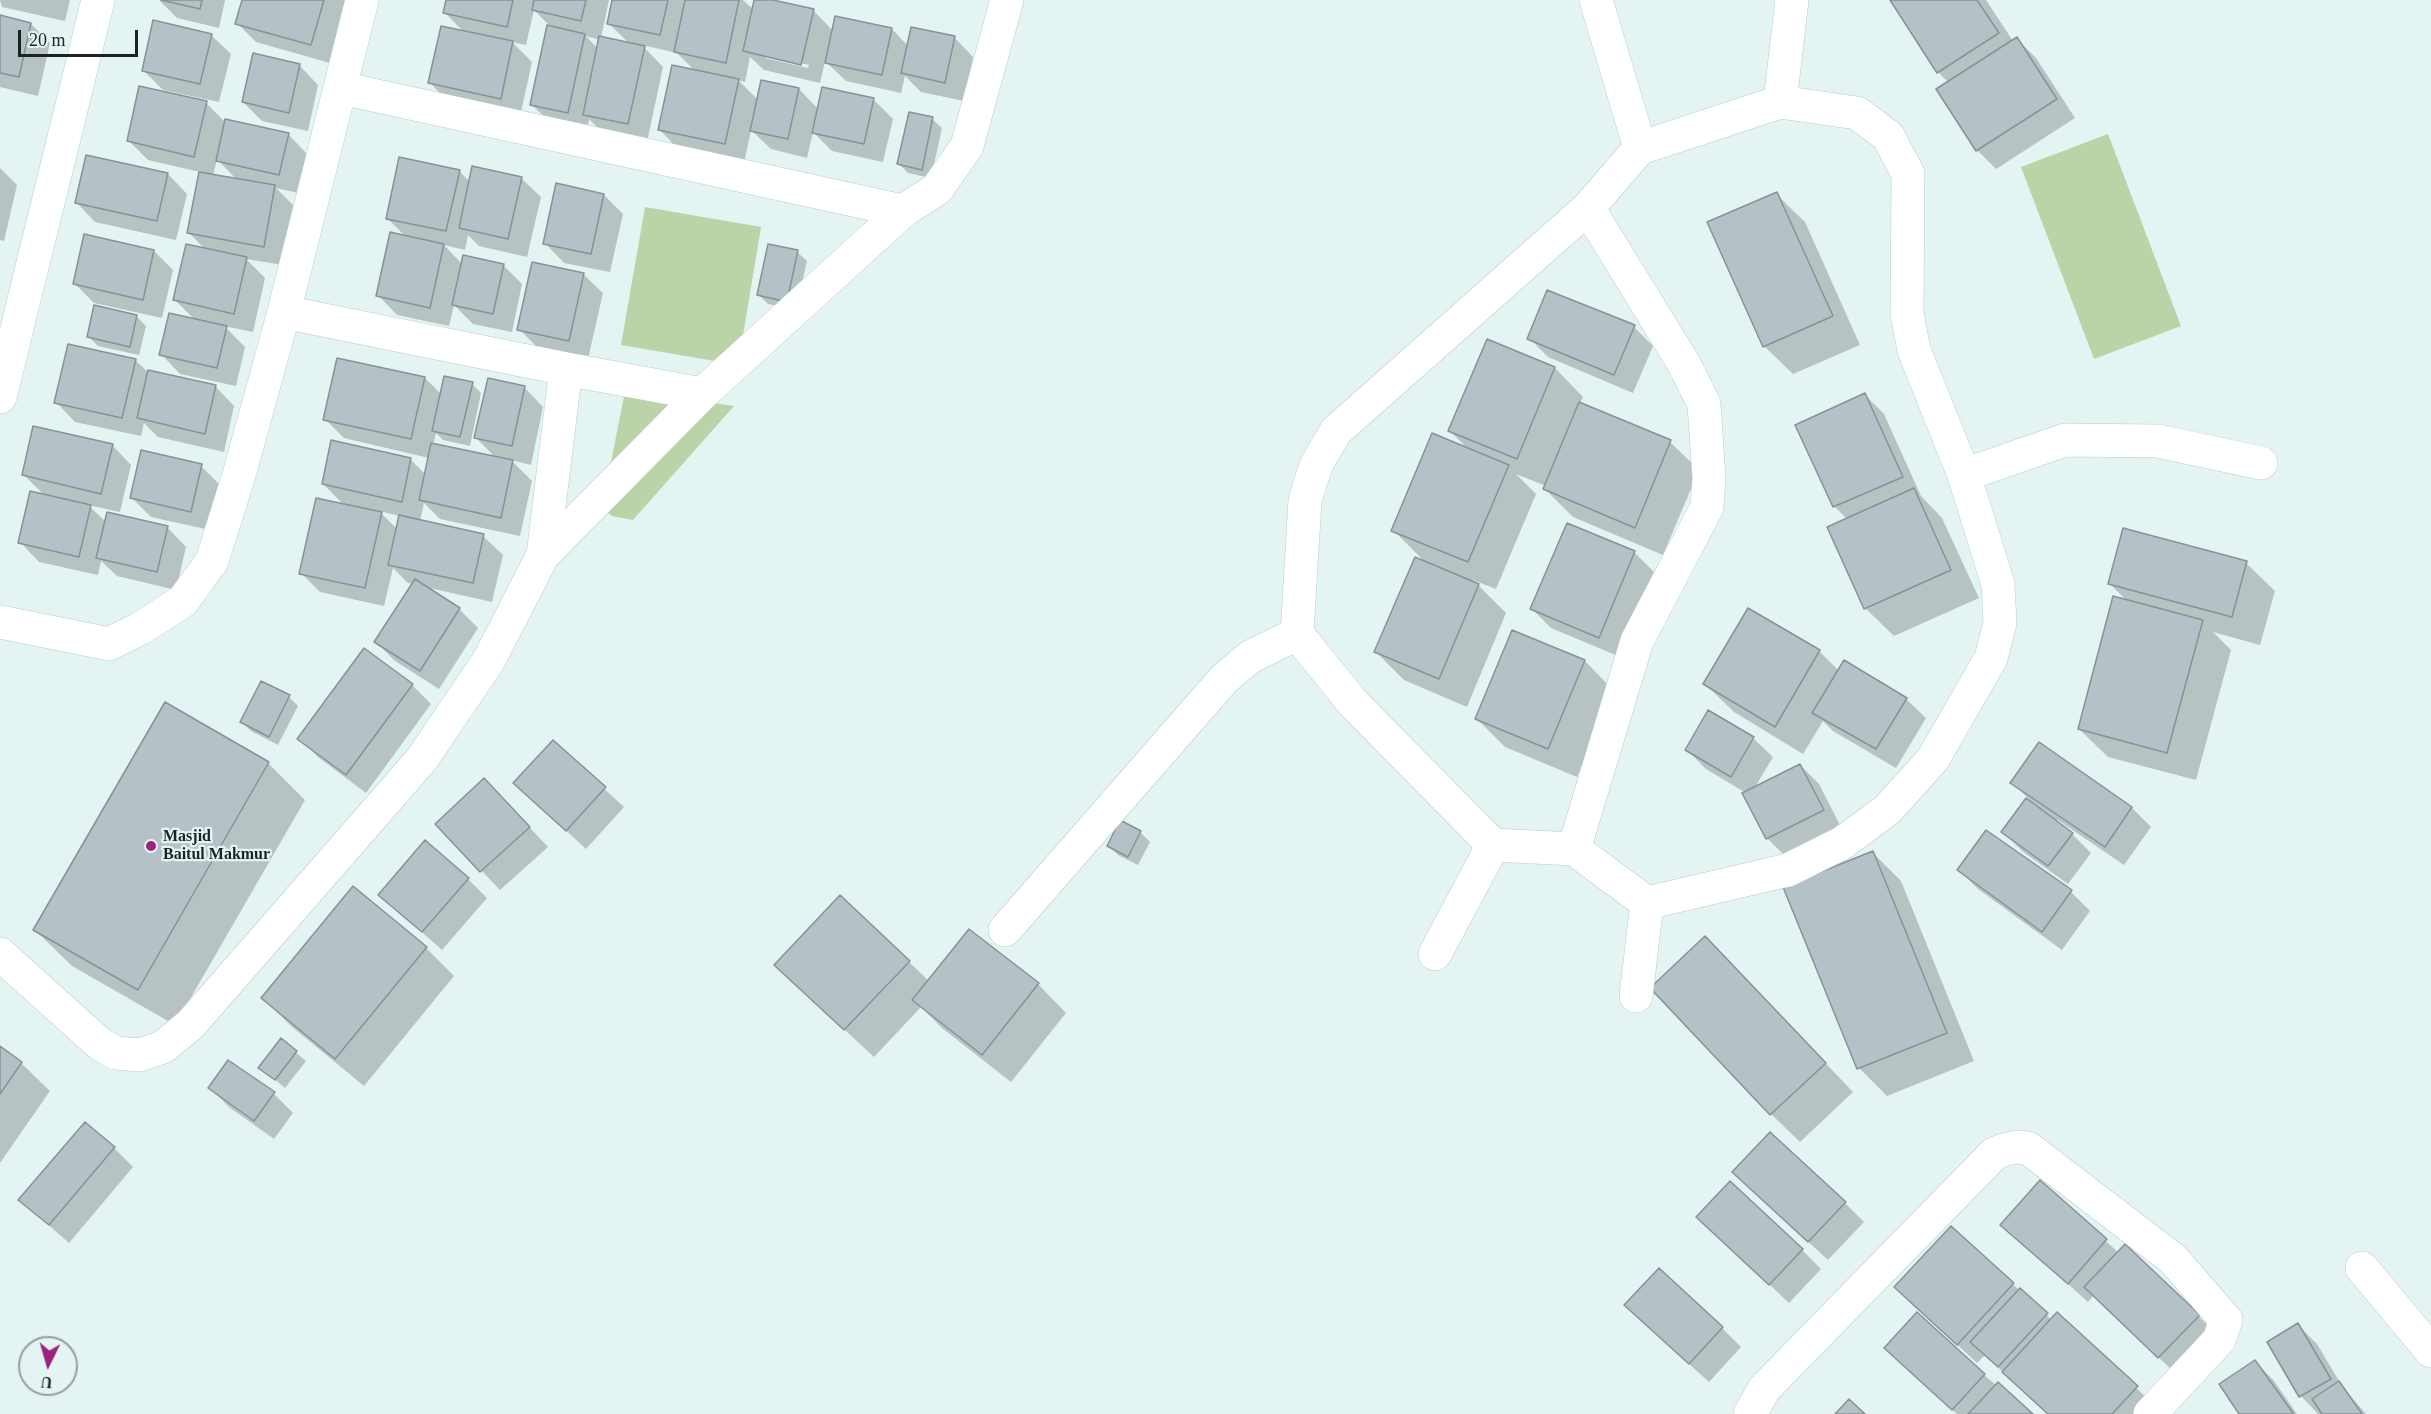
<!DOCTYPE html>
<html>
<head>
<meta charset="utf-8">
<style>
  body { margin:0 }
  #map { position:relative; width:2431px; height:1414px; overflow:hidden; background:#e4f4f3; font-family:"Times New Roman",serif }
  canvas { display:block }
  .north { position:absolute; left:18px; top:1336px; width:60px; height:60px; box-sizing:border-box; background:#e4f4f3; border:2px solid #94a09f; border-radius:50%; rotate:185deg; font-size:16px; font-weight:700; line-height:24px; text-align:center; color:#1d2322 }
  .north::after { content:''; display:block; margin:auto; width:21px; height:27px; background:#9c247d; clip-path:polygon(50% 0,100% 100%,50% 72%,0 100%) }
  .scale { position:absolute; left:18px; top:30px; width:120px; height:27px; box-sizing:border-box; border:3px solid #1d2322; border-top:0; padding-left:8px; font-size:18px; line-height:21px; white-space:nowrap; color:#1d2322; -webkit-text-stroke:4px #e4f4f3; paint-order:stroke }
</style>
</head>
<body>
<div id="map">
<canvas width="2431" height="1414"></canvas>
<div class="north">U</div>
<div class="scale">20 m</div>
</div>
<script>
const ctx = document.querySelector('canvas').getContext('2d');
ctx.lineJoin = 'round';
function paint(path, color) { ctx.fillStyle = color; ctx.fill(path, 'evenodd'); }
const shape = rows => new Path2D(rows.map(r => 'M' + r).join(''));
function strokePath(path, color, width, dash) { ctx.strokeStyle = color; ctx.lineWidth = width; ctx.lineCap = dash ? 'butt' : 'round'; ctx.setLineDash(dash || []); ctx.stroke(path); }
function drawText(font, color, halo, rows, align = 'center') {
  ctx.font = font + ' "Times New Roman",serif'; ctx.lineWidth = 4.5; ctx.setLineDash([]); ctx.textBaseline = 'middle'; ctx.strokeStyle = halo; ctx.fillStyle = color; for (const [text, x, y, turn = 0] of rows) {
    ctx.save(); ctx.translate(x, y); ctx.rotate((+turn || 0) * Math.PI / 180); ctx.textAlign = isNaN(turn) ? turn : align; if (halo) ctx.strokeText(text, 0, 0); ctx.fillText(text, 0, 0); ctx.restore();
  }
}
paint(shape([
  [2108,134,2181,326,2094,359,2021,167],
  [645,207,761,227,738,365,621,345],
  [625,391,734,406,633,520,612,516,602,508]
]), '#bbd3a7');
paint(shape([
  [0,0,70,0,65,21,2,7],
  [159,0,225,0,219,28,177,18],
  [243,0,344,0,347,3,330,63,256,42,237,23],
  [448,0,609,0,601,38,630,44,608,23,613,0,743,0,754,10,756,0,766,0,813,10,833,31,836,17,892,29,908,46,954,37,973,57,964,101,921,92,905,76,901,93,846,81,825,61,820,83,764,70,750,57,745,82,738,80,758,100,799,89,818,109,874,100,893,119,883,162,832,151,813,132,807,158,771,149,751,130,744,163,678,149,659,129,695,71,677,53,642,45,663,67,647,142,603,133,589,119,587,131,551,123,531,104,549,25,534,10,526,45,512,42,532,62,520,117,449,102,430,83,464,32,445,13],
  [586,36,600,40,598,49],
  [765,55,809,65,808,68,765,58],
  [1891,0,1986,0,2013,41,2017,39,2036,58,2075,118,1996,169,1977,150,1948,82,1938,72],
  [0,17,31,24,50,43,38,96,0,87],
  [211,35,231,54,219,102,163,90,143,70],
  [299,65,318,85,308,131,262,121,243,102],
  [206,103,226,123,288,134,307,154,298,193,276,188,294,206,283,265,246,259,265,278,253,332,224,326,245,347,236,386,180,374,161,354,196,321,175,300,206,250,189,233,200,172,148,160,129,141],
  [217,159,237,180,213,176],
  [932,119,942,128,931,178,908,173,899,164],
  [87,156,168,174,187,194,176,240,95,222,76,202],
  [0,168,17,185,4,241,0,240],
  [459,171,470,182,521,178,541,197,527,257,479,246,468,235,465,250,444,245,462,264,503,265,522,284,512,332,473,324,454,305,449,326,397,315,378,295,406,237,387,218],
  [1776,194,1805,222,1860,345,1793,374,1764,346],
  [604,195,623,214,610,272,564,263,545,243],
  [154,251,173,270,162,318,94,303,75,284],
  [797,252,807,261,796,310,768,304,759,295],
  [583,274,603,293,588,359,538,348,519,329],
  [136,316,146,326,139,355,98,346,89,337],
  [1634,327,1653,346,1633,393,1548,357,1529,338],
  [1488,341,1555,368,1583,397,1580,404,1670,442,1699,470,1663,555,1573,517,1545,489,1546,486,1516,474,1536,494,1496,589,1473,580,1506,613,1467,707,1404,680,1376,652,1425,562,1393,530,1469,450,1450,431],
  [338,359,425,378,442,395,472,384,481,393,470,446,443,440,436,433,433,445,496,458,476,438,524,387,543,407,531,465,511,460,532,481,520,536,440,519,424,503,420,521,483,536,503,555,492,602,425,587,459,609,478,628,439,689,395,661,376,642,413,584,408,583,393,568,384,606,320,592,301,573,345,506,323,484,410,459,426,475,429,458,344,438,325,419],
  [379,511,400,516,397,529],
  [135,360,149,373,215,386,234,406,224,452,158,437,144,423,141,436,75,422,56,402],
  [1865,395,1884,414,1921,496,1942,518,1979,598,1894,636,1865,608,1847,519,1834,506],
  [112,445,131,465,120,512,88,505,106,522,167,527,186,547,176,590,117,576,101,561,98,575,39,562,20,542,45,496,24,475],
  [201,466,220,485,210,530,151,517,132,498],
  [1634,552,1654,572,1618,656,1551,628,1532,609],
  [2246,563,2275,591,2260,645,2213,632,2231,650,2196,780,2108,757,2079,729,2128,602,2110,584],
  [1749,610,1819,651,1839,671,1906,699,1926,718,1896,768,1833,731,1823,721,1803,754,1734,712,1705,684],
  [1513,632,1585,661,1613,690,1577,777,1505,747,1477,719],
  [364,650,412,685,431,704,366,793,318,757,299,738],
  [289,697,298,706,278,745,251,731,242,722],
  [1709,712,1753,738,1773,757,1754,789,1800,765,1819,784,1842,829,1786,857,1767,838,1746,793,1706,769,1687,750],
  [553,742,624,807,586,849,515,783],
  [2039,744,2132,808,2151,827,2124,865,2058,820,2056,822,2072,834,2091,853,2068,884,2022,851,2003,832,2028,798,2012,783],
  [268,763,305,800,175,1025,72,966,35,930],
  [503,799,548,847,500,890,437,824],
  [1121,822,1140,832,1150,842,1138,865,1118,855,1109,846],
  [1873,853,1901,881,1974,1061,1887,1096,1859,1068],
  [1959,870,2071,892,2090,911,2062,950,1978,889],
  [468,879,487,898,442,950,380,895],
  [353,888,426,948,454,976,364,1086,291,1026,263,998],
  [969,931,1038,984,1066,1013,1011,1082,942,1028,921,1007,874,1057,805,993,909,962,929,981],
  [1734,967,1853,1092,1800,1142,1771,1114],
  [281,1040,306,1061,285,1088,260,1067],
  [0,1048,21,1063,50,1091,0,1163],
  [229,1062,274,1094,293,1113,274,1139,229,1107,210,1088],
  [114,1148,133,1167,69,1243,20,1200],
  [2040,1182,2119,1253,2125,1246,2218,1335,2178,1376,2094,1295,2088,1302,2002,1225],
  [1754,1191,1845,1203,1864,1222,1828,1260],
  [1698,1217,1802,1250,1821,1269,1789,1303],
  [1951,1228,2052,1320,2057,1314,2164,1414,2047,1414,1985,1355,1977,1363,1915,1306],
  [1645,1324,1722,1328,1741,1347,1709,1382],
  [2298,1325,2317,1344,2342,1386,2366,1414,2318,1414,2301,1396,2269,1342],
  [2255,1361,2274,1381,2297,1414,2241,1414],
  [1905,1367,1984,1375,2031,1414,1957,1414]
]), '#0003');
const building = shape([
  [161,0,202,0,200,9,161,0],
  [242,0,324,0,311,45,235,24,242,0],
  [446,0,513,0,507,27,443,13,446,0],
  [534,0,586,0,581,21,532,10,534,0],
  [612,0,668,0,660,35,607,24,612,0],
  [685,0,739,0,726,63,674,52,685,0],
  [754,0,773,0,814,9,801,65,743,51,754,0],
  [1890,0,1977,0,1999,33,1937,73,1890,0],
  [0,15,31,23,19,77,0,73,0,15],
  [835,16,892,28,882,75,825,63,835,16],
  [153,20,212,34,200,84,142,71,153,20],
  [547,25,585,34,568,113,530,105,547,25],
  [441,26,513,41,501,99,428,83,441,26],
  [911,27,955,36,945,83,901,73,911,27],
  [599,36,645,46,628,124,583,115,599,36],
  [2017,37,2057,99,1976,151,1936,89,2017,37],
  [253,53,300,64,289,113,242,102,253,53],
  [672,65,739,79,725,144,658,130,672,65],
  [761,80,799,88,788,139,750,131,761,80],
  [139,86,207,101,194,157,127,141,139,86],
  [822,87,874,98,864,144,812,133,822,87],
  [909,112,933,117,922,170,897,164,909,112],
  [225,119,289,133,279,175,216,161,225,119],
  [86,155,168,173,157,221,75,203,86,155],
  [399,157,460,170,446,231,386,219,399,157],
  [472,166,522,177,508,239,459,228,472,166],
  [199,172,275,185,264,247,187,233,199,172],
  [556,183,604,194,591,254,543,244,556,183],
  [1777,192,1833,316,1763,347,1707,222,1777,192],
  [390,232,444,244,430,308,376,296,390,232],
  [84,234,154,250,143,300,73,284,84,234],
  [186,244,247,257,234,314,173,300,186,244],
  [768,244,798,250,787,302,757,295,768,244],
  [463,255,504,264,493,314,452,305,463,255],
  [532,262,584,273,569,341,517,330,532,262],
  [1547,290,1635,325,1614,375,1527,339,1547,290],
  [94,305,137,315,130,347,87,337,94,305],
  [169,313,227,326,217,368,159,355,169,313],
  [1487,339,1555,367,1517,459,1448,431,1487,339],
  [68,344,136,359,122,418,54,403,68,344],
  [337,358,425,377,411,439,323,420,337,358],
  [148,370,216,385,205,434,137,418,148,370],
  [444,376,473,382,460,437,432,431,444,376],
  [488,378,525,386,512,446,474,438,488,378],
  [1865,393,1903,477,1833,507,1795,425,1865,393],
  [1579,402,1671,440,1635,528,1543,489,1579,402],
  [33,426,113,444,101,494,22,475,33,426],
  [1432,433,1509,465,1468,562,1391,531,1432,433],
  [331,440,411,458,402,502,322,484,331,440],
  [431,443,513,460,501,518,419,500,431,443],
  [141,450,202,464,191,512,130,498,141,450],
  [1914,488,1951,570,1864,609,1827,527,1914,488],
  [30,491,91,505,79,557,18,543,30,491],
  [316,498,382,512,365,588,299,574,316,498],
  [107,512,168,526,157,572,96,558,107,512],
  [399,515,484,534,473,583,388,565,399,515],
  [1567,523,1635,551,1599,638,1530,609,1567,523],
  [2123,528,2247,561,2232,617,2108,584,2123,528],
  [1415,557,1479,584,1439,679,1374,652,1415,557],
  [415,579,460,608,420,671,374,642,415,579],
  [2113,596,2203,620,2167,753,2078,729,2113,596],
  [1748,608,1820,650,1775,727,1703,684,1748,608],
  [1512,630,1585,660,1548,749,1475,719,1512,630],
  [364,648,413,684,346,775,297,739,364,648],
  [1844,660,1907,698,1876,749,1812,713,1844,660],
  [261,681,290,695,269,737,240,722,261,681],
  [165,702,269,762,138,990,33,930,165,702],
  [1708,710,1754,737,1731,777,1685,750,1708,710],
  [553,740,606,787,566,831,513,783,553,740],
  [2039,742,2132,807,2105,847,2010,783,2039,742],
  [1800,764,1824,810,1766,839,1742,793,1800,764],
  [484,778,530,827,480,872,435,824,484,778],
  [2026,798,2073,833,2048,866,2001,832,2026,798],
  [1120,820,1141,831,1128,857,1107,846,1120,820],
  [1986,830,2072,890,2042,932,1957,870,1986,830],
  [425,840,469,878,422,932,378,895,425,840],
  [1873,851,1947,1033,1857,1069,1783,887,1873,851],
  [353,886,427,947,335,1059,261,998,353,886],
  [840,895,910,961,844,1030,774,965,840,895],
  [969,929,1039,983,982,1055,912,1000,969,929],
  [1705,936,1826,1063,1770,1115,1650,988,1705,936],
  [281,1038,297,1051,275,1080,258,1068,281,1038],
  [0,1046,22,1062,0,1094,0,1046],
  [228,1060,275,1092,254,1121,208,1088,228,1060],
  [85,1122,115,1147,49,1225,18,1200,85,1122],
  [1770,1132,1846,1202,1808,1242,1732,1172,1770,1132],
  [2040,1180,2107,1239,2068,1284,2000,1225,2040,1180],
  [1730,1181,1803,1249,1769,1285,1696,1217,1730,1181],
  [1951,1226,2014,1283,1957,1345,1894,1287,1951,1226],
  [2125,1244,2200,1315,2158,1358,2084,1287,2125,1244],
  [1659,1268,1723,1327,1689,1364,1624,1305,1659,1268],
  [2020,1288,2048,1313,1998,1367,1970,1342,2020,1288],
  [1917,1312,1985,1374,1952,1410,1884,1348,1917,1312],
  [2057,1312,2138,1386,2112,1414,2048,1414,2002,1372,2057,1312],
  [2298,1323,2331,1379,2299,1397,2267,1342,2298,1323],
  [2255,1360,2293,1413,2292,1414,2239,1414,2219,1384,2255,1360],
  [2339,1381,2362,1414,2322,1414,2312,1399,2339,1381],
  [1998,1382,2033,1414,1968,1414,1998,1382],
  [1849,1399,1865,1414,1835,1414,1849,1399]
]);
paint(building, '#b4c2c7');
strokePath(building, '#859397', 1.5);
const street = shape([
  [1596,0,1640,148],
  [341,88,903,211],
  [1780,102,1857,113,1888,136,1908,174,1907,314,1914,350,1964,475,1998,584,2000,623,1991,658,1933,759,1887,810,1842,843,1788,870,1647,903,1574,849,1493,845,1354,704,1297,634,1305,500,1316,465,1336,431,1588,208,1640,148,1780,102],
  [1780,102,1792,0],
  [284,312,566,369,702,394],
  [0,397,98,0],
  [1964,475,2065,440,2158,441,2261,463],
  [543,555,702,394,903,211,937,189,967,146,1007,0],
  [0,622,109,644,141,628,183,601,212,561,239,475,284,312,362,0],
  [1574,849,1637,641,1707,507,1709,478,1704,404,1684,364,1588,208],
  [1005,930,1224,679,1250,657,1297,634],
  [0,954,100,1044,116,1053,140,1055,163,1047,190,1025,422,759,489,660,543,555,566,369],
  [1435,954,1493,845],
  [1636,996,1647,903],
  [2362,1268,2431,1351],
  [1750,1414,1764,1389,1994,1154,2003,1150,2016,1147,2028,1148,2173,1259,2226,1320,2219,1340,2150,1414]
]);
strokePath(street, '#bbcbca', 34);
strokePath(street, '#fff', 33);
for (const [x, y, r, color] of [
  [151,846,6,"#9c247d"]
]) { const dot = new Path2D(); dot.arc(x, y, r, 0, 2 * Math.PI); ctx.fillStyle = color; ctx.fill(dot); strokePath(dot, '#e4f4f3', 2); }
drawText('bold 16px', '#1d2322', '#e4f4f3', [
  ["Masjid",163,837],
  ["Baitul Makmur",163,855]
], 'left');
</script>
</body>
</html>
